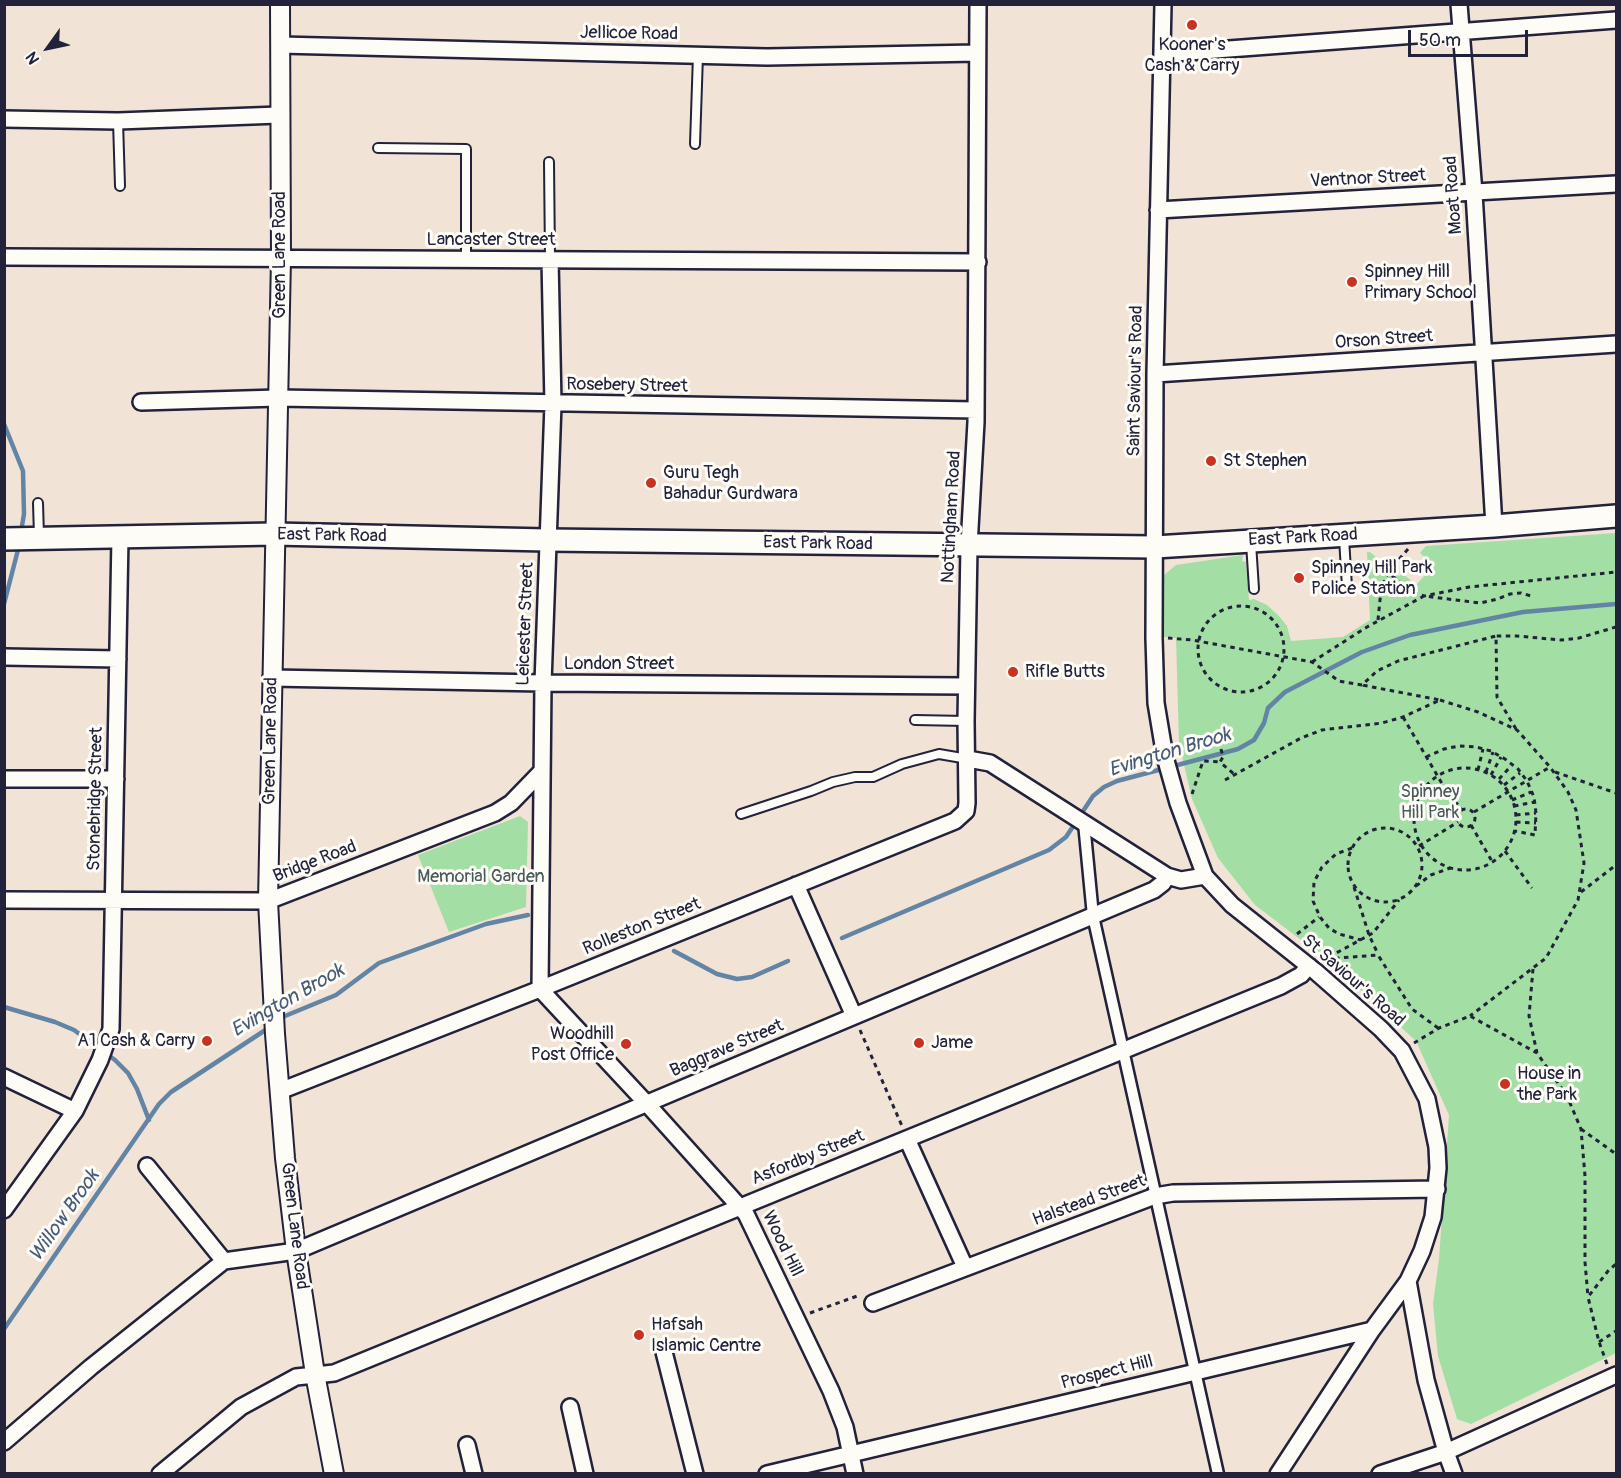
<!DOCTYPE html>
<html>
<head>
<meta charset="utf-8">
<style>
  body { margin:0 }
  #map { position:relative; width:1621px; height:1478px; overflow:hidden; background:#f2e3d7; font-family:Pangolin,sans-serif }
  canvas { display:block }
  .frame { position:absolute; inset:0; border:6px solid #22223b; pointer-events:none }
  .north { position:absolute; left:18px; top:18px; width:60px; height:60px; -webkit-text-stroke:4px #fdfcf7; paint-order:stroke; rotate:237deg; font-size:16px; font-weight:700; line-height:24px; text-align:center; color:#22223b }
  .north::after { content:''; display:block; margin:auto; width:21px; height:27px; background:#22223b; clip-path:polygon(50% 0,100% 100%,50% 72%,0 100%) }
  .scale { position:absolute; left:1408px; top:30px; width:120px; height:27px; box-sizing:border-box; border:3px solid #22223b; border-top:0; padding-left:8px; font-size:18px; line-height:21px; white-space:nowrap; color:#22223b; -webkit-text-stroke:4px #fdfcf7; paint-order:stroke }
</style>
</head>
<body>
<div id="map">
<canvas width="1621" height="1478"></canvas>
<div class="frame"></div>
<div class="north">N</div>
<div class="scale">50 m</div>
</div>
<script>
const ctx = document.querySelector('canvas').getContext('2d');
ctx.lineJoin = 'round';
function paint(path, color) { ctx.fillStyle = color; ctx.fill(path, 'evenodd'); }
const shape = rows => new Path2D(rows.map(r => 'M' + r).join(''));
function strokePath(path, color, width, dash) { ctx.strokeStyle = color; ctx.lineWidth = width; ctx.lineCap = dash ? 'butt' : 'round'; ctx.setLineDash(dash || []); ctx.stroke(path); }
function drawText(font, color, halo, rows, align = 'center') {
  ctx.font = font + ' Pangolin,sans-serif'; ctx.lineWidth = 6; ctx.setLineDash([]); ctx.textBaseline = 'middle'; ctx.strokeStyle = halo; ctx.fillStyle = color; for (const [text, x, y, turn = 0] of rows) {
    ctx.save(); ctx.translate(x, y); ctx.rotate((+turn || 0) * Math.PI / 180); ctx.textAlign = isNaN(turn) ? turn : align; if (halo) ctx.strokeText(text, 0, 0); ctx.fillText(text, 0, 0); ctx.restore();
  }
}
paint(shape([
  [1616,533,1616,1353,1471,1424,1457,1419,1438,1356,1433,1304,1439,1259,1449,1115,1416,1041,1326,959,1255,905,1218,858,1192,799,1179,743,1176,638,1164,637,1164,575,1176,565,1243,555,1242,561,1246,562,1249,600,1254,599,1267,605,1279,616,1287,626,1291,641,1343,637,1370,620,1367,552,1370,552,1399,576,1402,573,1416,585,1434,565,1420,553,1426,546],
  [520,816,528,822,526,907,449,932,418,855]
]), '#a3dea4');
strokePath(shape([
  [4,424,23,471,24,514,21,532],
  [4,604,19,546],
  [842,938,1049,850,1066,837,1093,796,1104,787,1117,781,1238,749,1254,740,1264,723,1268,708,1285,692,1362,652,1410,635,1523,612,1616,604],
  [674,951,717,974,737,979,752,977,788,961],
  [4,1007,55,1022,74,1030,115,1060,128,1073,137,1089,149,1120],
  [279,1020,285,1016,336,995,379,963,486,924,528,915],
  [4,1329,159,1104,171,1092,270,1027]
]), '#6284a5', 4.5);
const service = shape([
  [118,121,120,186],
  [695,144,698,55],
  [378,148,466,149,466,259],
  [549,162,550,259],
  [38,503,39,536],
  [1344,538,1347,587],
  [1251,543,1254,589],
  [915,720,966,721],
  [741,814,811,791,833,782,855,777,873,777,902,764,939,754,968,759]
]);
const pedestrian = shape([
  [1084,823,1093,916,1218,1474]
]);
const minor = shape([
  [1163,4,1155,374,1154,638,1156,703,1165,757,1178,803,1205,876,1232,905,1315,971,1381,1029,1402,1051,1427,1099,1437,1147,1438,1168,1433,1217,1422,1251,1408,1281,1372,1330,1278,1474],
  [1459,4,1474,193,1494,526],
  [280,45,767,57,977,53],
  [1162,54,1616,20],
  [4,119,118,121,279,115],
  [1158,210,1616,184],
  [4,257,978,262],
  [1155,374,1616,344],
  [141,402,278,398,976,410],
  [4,657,118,659],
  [271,678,543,683,966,686],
  [968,759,990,763,1167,876,1181,880,1205,876],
  [4,779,116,779],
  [796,885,854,1016],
  [4,900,268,901,495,813,511,803,542,771],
  [540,989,543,683,553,404,550,259],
  [540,989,648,1105,746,1214,831,1391,845,1427,855,1474],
  [4,1077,75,1111],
  [280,1091,540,989,955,821,966,811,967,803,966,721,969,546,976,422,978,4],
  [907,1139,965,1267],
  [147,1166,224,1261],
  [4,1210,75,1111,100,1060,111,1029,120,537],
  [1408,1281,1426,1380,1446,1452,1454,1474],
  [873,1303,1155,1196,1173,1193,1437,1189],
  [663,1348,695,1474],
  [570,1407,585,1474],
  [4,1442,91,1367,224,1261,296,1251,1154,890,1163,883,1167,876],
  [467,1445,474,1474],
  [160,1474,241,1407,296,1377,334,1373,1281,986,1301,975,1309,966],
  [767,1474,1372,1330],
  [1380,1474,1446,1452,1616,1375]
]);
const tertiary = shape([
  [280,4,281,258,268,901,275,1034,285,1158,296,1251,315,1374,334,1474]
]);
const secondary = shape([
  [4,539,274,534,547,540,1155,547,1494,526,1616,516]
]);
strokePath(service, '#22223b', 12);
strokePath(pedestrian, '#22223b', 15);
strokePath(minor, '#22223b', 20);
strokePath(tertiary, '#22223b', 22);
strokePath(secondary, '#22223b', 26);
strokePath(shape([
  [1408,549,1388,572,1408,590,1424,596,1469,587,1616,572],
  '1198 649a43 43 0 1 1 86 0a43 43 0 1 1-86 0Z',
  [1378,620,1381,590,1388,572],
  [1168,638,1192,640,1312,662,1339,681,1362,685,1377,671,1398,661,1496,636],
  [1312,662,1367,627,1424,596,1480,603,1498,599,1510,594,1521,593,1531,596],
  [1440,700,1478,712,1517,730,1550,767,1568,792,1576,810,1584,863,1578,900,1546,958,1470,1016],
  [1403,717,1444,787,1462,810],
  [1516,729,1497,697,1496,636,1517,636,1561,640,1579,638,1616,627],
  [1221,749,1223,757,1220,762,1235,775],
  [1426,757,1444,749,1459,746,1476,747,1491,751,1505,759,1518,769,1527,781,1534,797,1536,813,1535,835,1515,831],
  '1414 819a51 51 0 1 1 102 0a51 51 0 1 1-102 0Z',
  [1478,770,1483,749],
  [1486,772,1493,752],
  [1555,772,1616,793],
  [1491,775,1501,757],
  [1499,779,1512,765],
  [1225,780,1301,738,1322,730,1382,723,1403,717,1440,700,1362,685],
  [1504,785,1520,773],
  [1192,794,1203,761,1220,762],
  [1512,800,1531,792],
  [1514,806,1535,802],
  '1457 818a9 9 0 1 1 18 0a9 9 0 1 1-18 0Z',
  [1474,812,1550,767],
  [1516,815,1536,813],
  [1516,822,1536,823],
  [1471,825,1493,863],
  '1348 865a37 37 0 1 1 74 0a37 37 0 1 1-74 0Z',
  [1419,846,1458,822],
  [1352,848,1336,854,1322,867,1314,882,1313,901,1320,917,1329,928,1339,934,1361,940],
  [1505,851,1532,888],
  [1416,886,1431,875,1450,868],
  [1354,887,1369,935,1378,954],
  [1581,892,1616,865],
  [1297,934,1319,917],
  [1329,957,1373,933,1399,900],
  [1326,959,1378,955,1412,1009,1438,1028],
  [1533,969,1529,1016,1537,1053],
  [860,1030,902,1126],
  [1414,1043,1439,1028,1470,1016,1537,1053,1567,1096,1581,1129,1585,1176,1585,1262,1588,1297],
  [1581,1129,1616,1154],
  [810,1313,860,1295],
  [1599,1342,1616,1331],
  [1607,1364,1599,1342,1588,1297,1608,1271,1616,1264]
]), '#22223b', 3, [4.5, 4.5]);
strokePath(service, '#fdfcf7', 8);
strokePath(pedestrian, '#fdfcf7', 10);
strokePath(minor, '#fdfcf7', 15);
strokePath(tertiary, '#fdfcf7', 18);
strokePath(secondary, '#fdfcf7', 21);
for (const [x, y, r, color] of [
  [1192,25,6,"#c8321e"],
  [1352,282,6,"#c8321e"],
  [1211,461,6,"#c8321e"],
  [651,483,6,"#c8321e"],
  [1299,578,6,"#c8321e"],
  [1013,672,6,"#c8321e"],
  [207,1041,6,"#c8321e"],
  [919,1043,6,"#c8321e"],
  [626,1044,6,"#c8321e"],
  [1505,1084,6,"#c8321e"],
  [639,1335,6,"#c8321e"]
]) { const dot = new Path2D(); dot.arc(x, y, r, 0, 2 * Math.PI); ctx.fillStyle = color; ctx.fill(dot); strokePath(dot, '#fdfcf7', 2); }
drawText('18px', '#22223b', '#fdfcf7', [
  ["Jellicoe Road",629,34,1],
  ["Ventnor Street",1368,179,-3],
  ["Moat Road",1454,195,-94],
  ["Lancaster Street",491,240],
  ["Green Lane Road",280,255,-90],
  ["Orson Street",1384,340,-4],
  ["Saint Saviour's Road",1136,381,-89],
  ["Rosebery Street",627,386,1],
  ["Nottingham Road",952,517,-87],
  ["East Park Road",332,536,1],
  ["East Park Road",1303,538,-3],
  ["East Park Road",818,544,1],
  ["Leicester Street",526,624,-88],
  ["London Street",619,664],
  ["Green Lane Road",271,741,-89],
  ["Stonebridge Street",96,799,-89],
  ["Bridge Road",315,862,-21],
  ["Rolleston Street",642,927,-22],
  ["St Saviour's Road",1353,981,41],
  ["Baggrave Street",727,1049,-23],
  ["Asfordby Street",808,1158,-22],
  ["Halstead Street",1089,1201,-20],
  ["Green Lane Road",294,1226,83],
  ["Wood Hill",782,1244,64],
  ["Prospect Hill",1107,1373,-14]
]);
drawText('18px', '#22223b', '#fdfcf7', [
  ["Kooner's",1192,45,"center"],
  ["Cash & Carry",1192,66,"center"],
  ["Spinney Hill",1364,272],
  ["Primary School",1364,293],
  ["St Stephen",1223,461],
  ["Guru Tegh",663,473],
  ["Bahadur Gurdwara",663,494],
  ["Spinney Hill Park",1311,568],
  ["Police Station",1311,589],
  ["Rifle Butts",1025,672],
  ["Woodhill",614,1034,"right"],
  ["Post Office",614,1055,"right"],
  ["A1 Cash & Carry",195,1041,"right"],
  ["Jame",931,1043],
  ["House in",1517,1074],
  ["the Park",1517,1095],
  ["Hafsah",651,1325],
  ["Islamic Centre",651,1346]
], 'left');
drawText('18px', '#495a5a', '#fdfcf7', [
  ["Spinney",1430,792],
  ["Hill Park",1430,813],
  ["Memorial Garden",481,877]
]);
drawText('italic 20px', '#475b79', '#fdfcf7', [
  ["Evington Brook",1170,753,-17],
  ["Evington Brook",288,1001,-30],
  ["Willow Brook",65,1216,-55]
]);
</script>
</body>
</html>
